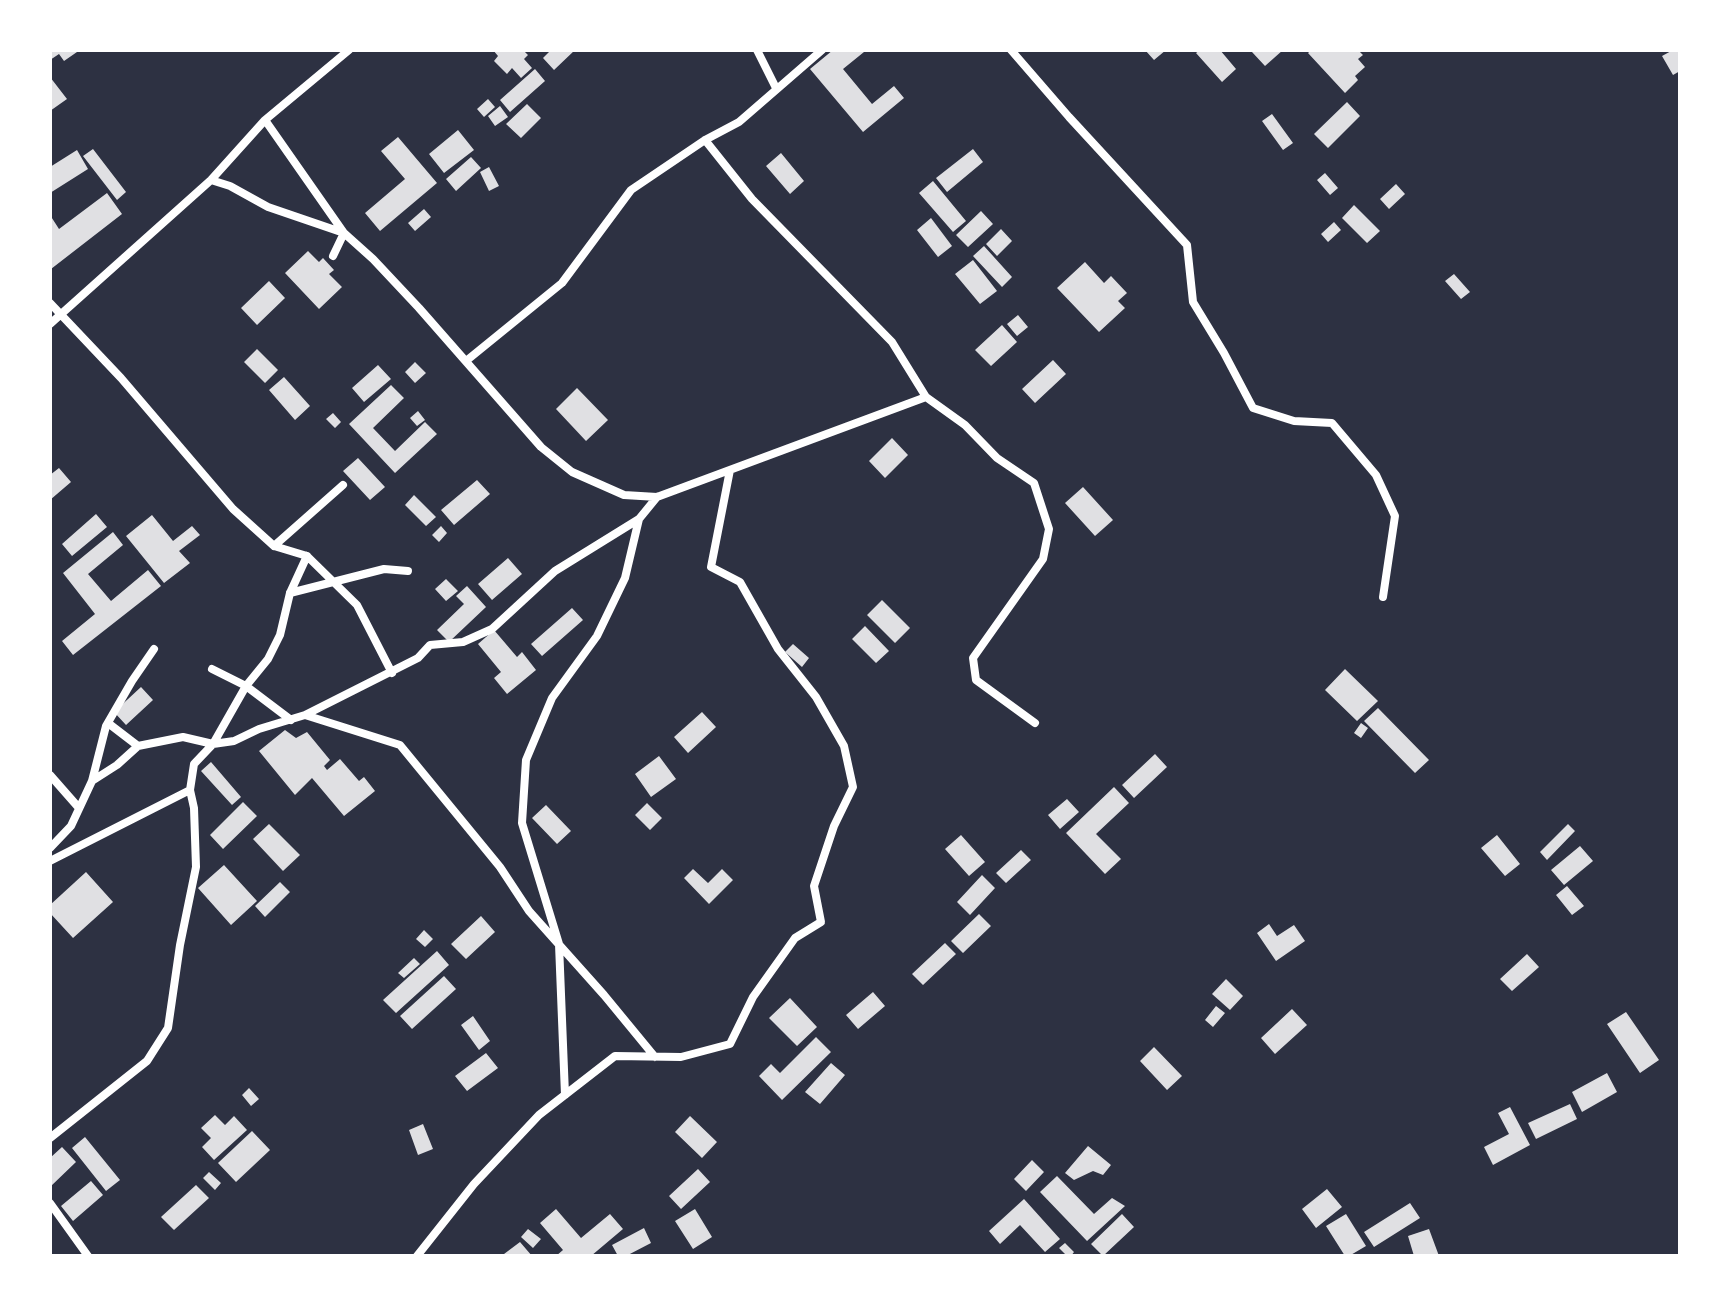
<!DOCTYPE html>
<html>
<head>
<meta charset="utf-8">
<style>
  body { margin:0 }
  #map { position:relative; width:1730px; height:1306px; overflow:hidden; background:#2d3142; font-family:Raleway,sans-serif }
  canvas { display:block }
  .frame { position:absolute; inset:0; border:52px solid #fff; pointer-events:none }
</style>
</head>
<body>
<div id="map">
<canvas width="1730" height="1306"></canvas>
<div class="frame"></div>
</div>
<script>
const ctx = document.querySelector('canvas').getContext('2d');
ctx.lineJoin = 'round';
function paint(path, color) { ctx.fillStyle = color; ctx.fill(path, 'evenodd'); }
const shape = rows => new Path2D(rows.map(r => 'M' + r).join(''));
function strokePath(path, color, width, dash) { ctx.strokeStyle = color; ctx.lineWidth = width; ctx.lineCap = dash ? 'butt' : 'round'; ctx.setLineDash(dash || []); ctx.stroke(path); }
paint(shape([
  [50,50,76,50,77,52,64,61,59,54,50,60],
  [493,50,523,50,528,55,524,59,532,68,521,78,512,68,507,74,494,61,498,56],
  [551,50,575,50,554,70,543,58],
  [833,50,864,52,843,69,872,104,894,86,904,98,863,132,810,69],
  [1145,50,1166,50,1154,60],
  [1200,50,1220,50,1236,69,1222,82,1196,53],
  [1253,50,1283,50,1265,66,1252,52],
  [1311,50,1358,50,1363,55,1358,59,1365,67,1355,76,1358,80,1345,93,1308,53],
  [1673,50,1680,50,1680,71,1673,75,1662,56],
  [535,69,545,81,510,112,500,100],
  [50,77,67,99,50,111],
  [488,99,495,107,484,117,477,109],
  [1347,102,1360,116,1328,148,1314,134],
  [527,104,541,118,521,138,506,124],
  [500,106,508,117,495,126,488,116],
  [1272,114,1293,143,1283,150,1262,121],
  [458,130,474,150,444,173,429,154],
  [398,137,437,183,380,231,365,213,405,179,381,151],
  [93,149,126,192,117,200,83,156],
  [973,149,983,162,947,192,936,178],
  [77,150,88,169,50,193,50,167],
  [781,153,804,181,790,194,766,166],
  [471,157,481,168,456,191,446,179],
  [489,167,499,186,489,191,480,172],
  [1325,173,1338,188,1330,195,1317,180],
  [933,181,966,221,953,232,919,193],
  [1396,184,1405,194,1389,209,1380,199],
  [107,193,122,214,51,269,50,215,59,229],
  [1354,205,1380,231,1367,243,1342,218],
  [424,209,431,217,415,231,408,223],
  [981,211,993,224,968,247,956,235],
  [931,218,952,246,938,257,917,230],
  [1334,222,1341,230,1328,242,1321,234],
  [1001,229,1012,241,997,256,986,244],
  [984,246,1012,277,1002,287,973,256],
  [308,251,319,262,323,258,334,270,329,274,342,287,319,309,285,273],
  [973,260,997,291,980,304,955,274],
  [1085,262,1104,283,1111,276,1127,293,1118,301,1125,308,1099,332,1057,288],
  [1454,274,1470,292,1461,299,1445,281],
  [269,281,285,298,257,325,241,308],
  [1018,315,1028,327,1017,336,1007,324],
  [1002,325,1017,342,991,366,975,350],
  [257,349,278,370,265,383,244,362],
  [1053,360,1066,374,1035,403,1022,389],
  [415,362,426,373,415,383,405,372],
  [378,365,391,379,364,402,352,388],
  [284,377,310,406,295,420,269,390],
  [391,385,404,398,373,428,395,451,425,422,437,434,395,473,349,424],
  [577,388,608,420,586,441,556,409],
  [418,411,425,420,417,426,410,418],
  [333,413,341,422,335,428,326,419],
  [892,438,908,455,885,478,869,461],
  [358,458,385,487,370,500,343,471],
  [59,468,71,482,50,500,50,475],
  [477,480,490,494,454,525,441,510],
  [1083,487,1113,520,1095,536,1065,503],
  [414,495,436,517,426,526,405,505],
  [96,514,107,527,72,556,62,544],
  [152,515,173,541,192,526,200,535,179,551,190,563,164,583,126,536],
  [441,526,447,533,439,542,432,535],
  [113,532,123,545,88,574,111,601,148,570,161,586,73,655,62,641,95,614,63,573],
  [508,558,522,574,492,600,478,584],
  [446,579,458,591,446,601,435,589],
  [467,586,486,607,449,642,437,630,464,604,456,596],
  [882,600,910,628,895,643,867,615],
  [572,608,583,620,542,656,531,644],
  [865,626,889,651,876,663,852,639],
  [494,630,517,657,522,652,536,670,507,694,494,678,501,672,478,644],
  [793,644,809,658,802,667,785,652],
  [1345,669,1378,701,1357,721,1325,690],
  [141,687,153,700,126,725,114,712],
  [1378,708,1429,760,1415,773,1364,721],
  [702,712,716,727,688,753,674,737],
  [1361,723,1368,728,1361,738,1354,733],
  [285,730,296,738,307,732,330,760,324,766,327,770,340,759,359,781,364,777,375,791,344,816,312,778,295,795,259,751],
  [1155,754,1167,767,1134,798,1122,785],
  [659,756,676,779,651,797,635,774],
  [211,762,241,797,232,805,201,771],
  [1114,787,1129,803,1096,834,1121,859,1105,874,1066,833],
  [1067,799,1079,812,1060,829,1048,815],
  [243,802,257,816,223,849,210,835],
  [647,803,662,818,650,830,635,815],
  [546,805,571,831,557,844,532,818],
  [269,824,300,855,283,871,253,839],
  [1568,824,1575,831,1547,860,1540,852],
  [961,835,985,862,969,876,945,849],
  [1497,835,1520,864,1505,876,1481,848],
  [1580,846,1593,861,1564,885,1551,870],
  [1021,850,1031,860,1006,883,996,873],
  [224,865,257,901,231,925,198,888],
  [693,869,708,883,722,869,733,880,709,904,684,878],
  [86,872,113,902,73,938,50,913,50,905],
  [982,875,995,888,970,915,957,902],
  [280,882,290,892,265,917,255,906],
  [1567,886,1584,906,1572,915,1556,895],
  [979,914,991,926,963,953,951,941],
  [481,916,495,932,466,959,451,944],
  [1269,924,1277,936,1294,925,1305,941,1276,961,1257,933],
  [424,930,433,939,425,947,416,939],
  [945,943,956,954,923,985,912,974],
  [437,951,449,965,396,1013,383,1000],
  [1527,954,1539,967,1512,991,1500,979],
  [414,958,420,964,404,978,398,973],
  [444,976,456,989,412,1029,400,1016],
  [1226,979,1243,996,1230,1010,1212,994],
  [873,992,885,1006,858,1029,846,1015],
  [790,998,817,1027,797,1046,769,1018],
  [1216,1006,1225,1013,1213,1027,1205,1020],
  [1292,1009,1307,1025,1275,1054,1261,1038],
  [1626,1012,1659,1060,1640,1073,1607,1024],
  [473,1016,490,1041,479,1050,461,1025],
  [816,1037,831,1052,782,1100,759,1076,771,1064,780,1073],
  [1154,1047,1182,1076,1167,1090,1140,1061],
  [486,1053,498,1068,467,1091,455,1076],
  [831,1063,845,1075,820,1104,805,1092],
  [1607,1073,1617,1092,1582,1112,1572,1092],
  [249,1088,259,1099,251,1106,242,1095],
  [1570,1104,1577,1119,1536,1139,1528,1123],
  [1510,1107,1530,1145,1493,1165,1484,1147,1509,1134,1498,1113],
  [215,1115,225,1125,234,1116,247,1130,214,1160,202,1147,211,1138,201,1128],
  [690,1116,717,1142,702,1158,675,1132],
  [423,1124,433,1149,418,1155,409,1130],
  [252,1131,270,1150,236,1182,218,1163],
  [85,1137,120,1180,106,1191,72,1148],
  [1088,1146,1111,1165,1103,1175,1093,1171,1074,1180,1065,1173],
  [62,1147,76,1162,50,1187,50,1158],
  [1032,1160,1044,1172,1026,1191,1014,1179],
  [698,1169,710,1182,681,1209,669,1196],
  [209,1172,221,1183,215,1190,203,1178],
  [1057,1176,1094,1214,1112,1198,1125,1206,1087,1241,1040,1192],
  [91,1181,103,1195,73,1221,61,1206],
  [196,1185,209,1198,174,1230,161,1217],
  [1327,1189,1342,1207,1316,1228,1302,1209],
  [1024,1199,1060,1239,1045,1252,1020,1225,1000,1244,989,1231],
  [1410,1203,1420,1218,1374,1247,1364,1232],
  [556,1209,581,1238,610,1214,623,1229,591,1256,556,1256,563,1250,540,1223],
  [695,1209,712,1237,693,1249,675,1221],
  [1122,1214,1134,1227,1103,1256,1091,1244],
  [1346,1214,1366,1246,1349,1256,1345,1256,1326,1226],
  [644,1228,651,1243,626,1256,618,1256,612,1245],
  [528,1229,541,1239,533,1248,521,1237],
  [1429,1229,1439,1256,1414,1256,1408,1236],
  [520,1242,532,1256,506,1256,504,1254],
  [1065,1243,1074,1252,1071,1256,1067,1256,1059,1248]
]), '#e0e0e3');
strokePath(shape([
  [757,50,776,88],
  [1011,50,1069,117,1187,245,1193,302,1224,353,1253,408,1294,421,1332,423,1376,475,1395,516,1383,597],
  [265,120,344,233,333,256],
  [705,140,752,199,892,342,926,397,965,425,997,458,1034,483,1049,529,1043,559,973,658,976,680,1035,723],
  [211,180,230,186,268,207,344,233,373,259,419,308,541,447,572,472,624,495,657,497,926,397],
  [50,303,121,378,233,509,274,546,307,556,357,605,392,673],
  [50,324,211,180,265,120,349,50],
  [466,361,562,283,631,190,705,140,739,122,822,50],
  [274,546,343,485],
  [290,593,384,569,408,571],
  [212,669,246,686,291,720],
  [305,715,400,745,500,867,529,911,604,995,655,1057],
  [108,723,138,746],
  [50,775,79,808],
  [92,781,117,765,138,746,183,737,213,744,234,741,259,729,305,715,418,658,430,645,463,642,492,629,555,571,639,519,657,497],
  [50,848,71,826,92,781,106,726,132,681,154,649],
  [50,861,190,790],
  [565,1095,559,944,522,823,526,760,552,698,597,636,625,578,639,519],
  [50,1138,147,1061,168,1028,180,945,196,867,194,808,190,790,194,764,213,744,246,686,268,659,280,635,290,593,307,556],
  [50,1203,88,1256],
  [417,1256,474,1184,539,1115,615,1056,681,1057,730,1044,753,997,795,938,821,922,814,886,834,826,853,787,844,746,816,697,778,649,740,582,711,567,730,470]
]), '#fff', 8);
</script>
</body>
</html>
